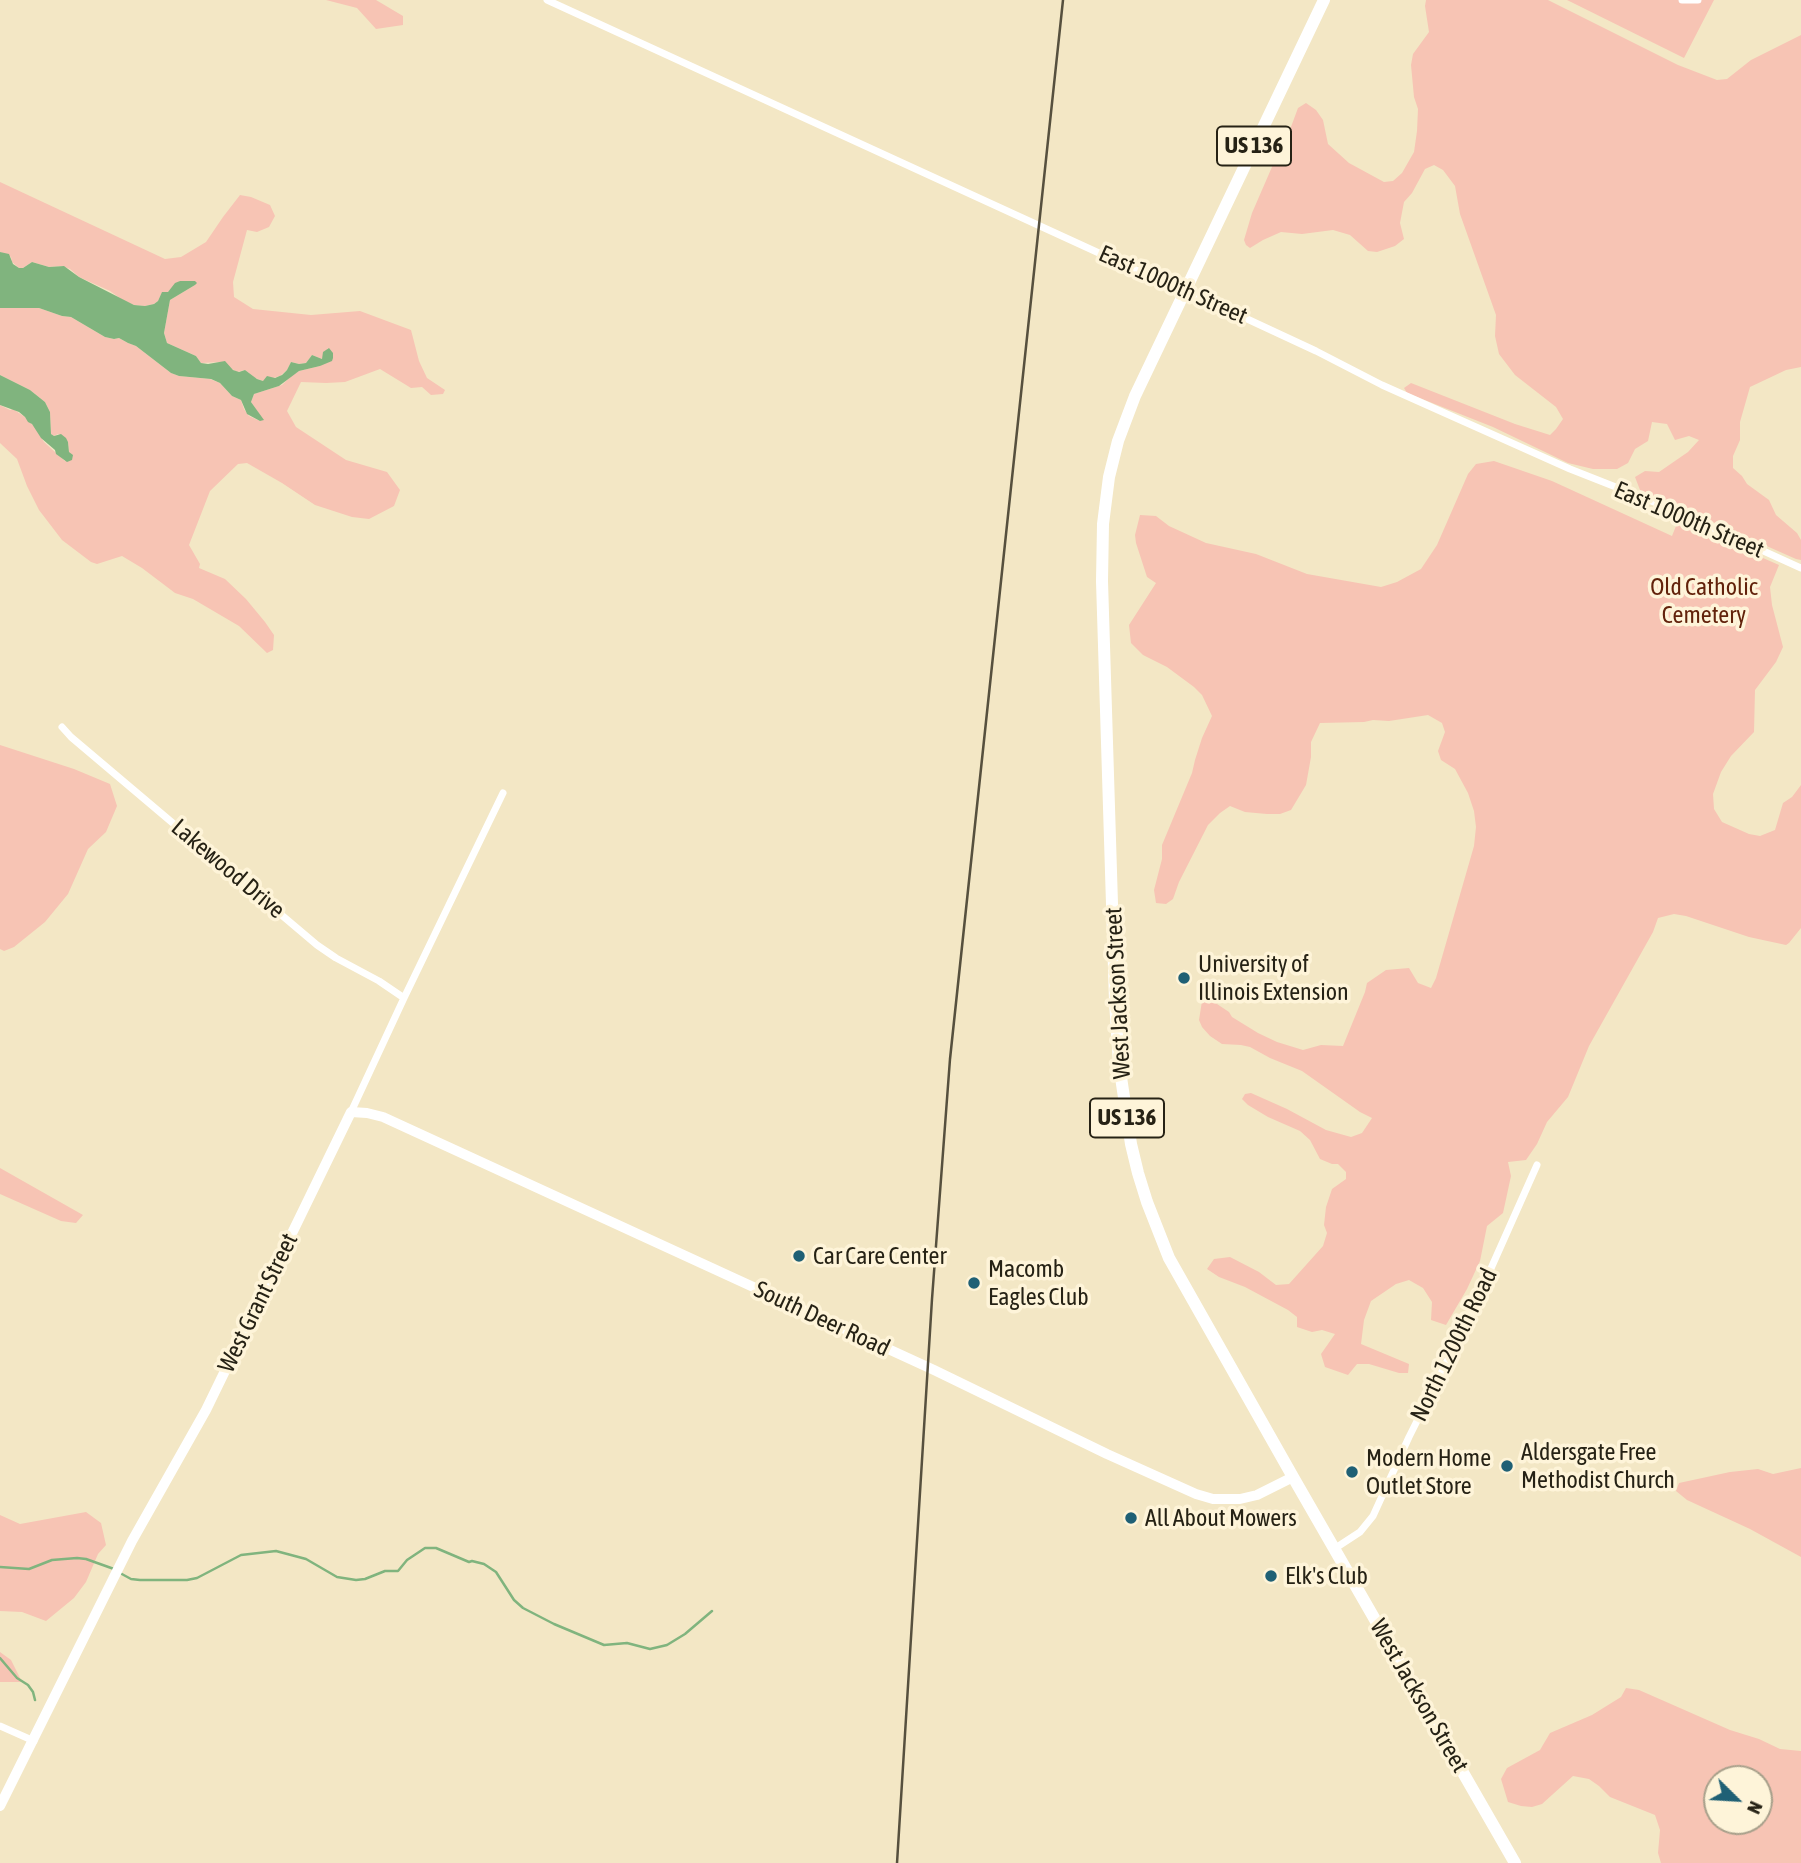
<!DOCTYPE html>
<html>
<head>
<meta charset="utf-8">
<style>
  body { margin:0 }
  #map { position:relative; width:1801px; height:1863px; overflow:hidden; background:#f3e7c5; font-family:"Asap Condensed",sans-serif }
  canvas { display:block }
  .north { position:absolute; left:1703px; top:1765px; width:70px; height:70px; box-sizing:border-box; background:#fef4d9; border:2px solid #a8a08b; border-radius:50%; rotate:114deg; font-size:19px; font-weight:700; line-height:28px; text-align:center; color:#262215 }
  .north::after { content:''; display:block; margin:auto; width:24px; height:32px; background:#1f6075; clip-path:polygon(50% 0,100% 100%,50% 72%,0 100%) }
</style>
</head>
<body>
<div id="map">
<canvas width="1801" height="1863"></canvas>
<div class="north">N</div>
</div>
<script>
const ctx = document.querySelector('canvas').getContext('2d');
ctx.lineJoin = 'round';
function paint(path, color) { ctx.fillStyle = color; ctx.fill(path, 'evenodd'); }
const shape = rows => new Path2D(rows.map(r => 'M' + r).join(''));
function strokePath(path, color, width, dash) { ctx.strokeStyle = color; ctx.lineWidth = width; ctx.lineCap = dash ? 'butt' : 'round'; ctx.setLineDash(dash || []); ctx.stroke(path); }
function drawText(font, color, halo, rows, align = 'center') {
  ctx.font = font + ' "Asap Condensed",sans-serif'; ctx.lineWidth = 7; ctx.setLineDash([]); ctx.textBaseline = 'middle'; ctx.strokeStyle = halo; ctx.fillStyle = color; for (const [text, x, y, turn = 0] of rows) {
    ctx.save(); ctx.translate(x, y); ctx.rotate((+turn || 0) * Math.PI / 180); ctx.textAlign = isNaN(turn) ? turn : align; if (halo) ctx.strokeText(text, 0, 0); ctx.fillText(text, 0, 0); ctx.restore();
  }
}
paint(shape([
  [326,0,376,0,403,16,403,25,376,29,357,8],
  [1426,0,1548,0,1678,65,1717,80,1727,79,1751,60,1801,35,1801,367,1786,370,1750,387,1740,422,1740,440,1733,456,1733,468,1742,476,1747,484,1769,500,1776,515,1797,533,1801,540,1801,560,1796,559,1640,490,1635,477,1645,471,1659,472,1688,452,1699,440,1689,436,1675,440,1667,424,1652,422,1648,441,1635,449,1628,463,1617,469,1593,469,1568,463,1493,427,1407,393,1404,388,1411,383,1515,424,1550,435,1556,429,1563,419,1556,407,1515,375,1499,354,1495,336,1496,315,1460,214,1455,186,1443,170,1434,165,1425,169,1412,193,1404,202,1400,223,1404,239,1395,246,1377,252,1368,251,1350,235,1333,230,1302,234,1281,232,1263,240,1250,248,1246,245,1244,240,1252,213,1275,160,1288,135,1298,108,1306,103,1316,110,1323,120,1328,144,1349,163,1384,182,1393,181,1402,173,1414,152,1417,131,1418,109,1414,97,1411,65,1413,54,1429,32,1425,6],
  [1567,0,1714,0,1684,58],
  [0,182,165,259,181,257,206,242,223,217,240,195,251,197,270,205,275,216,269,227,257,232,247,230,233,282,234,297,253,309,311,315,360,311,411,330,419,361,427,378,445,390,443,394,431,395,422,387,411,388,380,369,345,382,326,383,301,382,287,411,296,427,346,460,387,472,400,490,394,506,369,519,352,517,315,505,282,483,247,463,238,464,210,491,189,545,200,564,199,568,225,579,246,599,265,622,274,635,273,650,267,653,239,626,193,599,175,593,142,568,122,556,97,564,91,562,62,540,39,510,27,486,17,459,0,443,0,405,10,410,13,409,25,417,35,427,44,442,65,461,69,452,68,442,58,434,54,436,51,434,50,412,45,402,30,390,0,375,0,308,39,308,62,316,71,317,105,337,114,339,119,338,128,343,136,346,171,373,179,376,210,379,220,383,232,396,241,400,244,409,249,416,260,421,259,414,251,402,254,394,282,385,292,375,299,371,320,366,332,353,328,348,322,359,312,355,306,363,299,364,291,362,287,370,280,376,263,381,255,378,245,370,237,372,220,362,201,363,196,356,167,343,164,333,170,300,195,285,195,281,180,281,168,292,162,293,158,301,154,304,145,306,134,305,124,301,110,291,79,277,70,269,62,266,49,267,32,262,23,268,19,268,12,262,11,257,0,252],
  [1494,461,1552,481,1672,536,1678,521,1779,565,1770,587,1772,605,1783,647,1776,662,1755,690,1754,732,1731,756,1721,772,1713,794,1714,809,1722,822,1749,834,1760,836,1775,830,1783,803,1792,797,1801,785,1801,928,1789,943,1786,945,1749,937,1686,916,1674,914,1658,918,1653,932,1589,1046,1568,1097,1547,1122,1537,1144,1526,1160,1508,1162,1511,1176,1503,1213,1487,1226,1480,1261,1467,1289,1446,1325,1431,1320,1432,1302,1423,1288,1409,1280,1396,1284,1371,1301,1364,1320,1361,1344,1409,1364,1408,1373,1399,1373,1369,1364,1357,1364,1348,1375,1325,1367,1321,1354,1335,1334,1322,1330,1312,1332,1297,1327,1297,1317,1288,1310,1245,1287,1219,1277,1207,1269,1214,1259,1230,1257,1259,1272,1276,1285,1289,1284,1323,1246,1327,1233,1324,1225,1326,1207,1332,1189,1346,1179,1346,1172,1338,1164,1332,1164,1320,1159,1310,1140,1300,1131,1268,1117,1248,1105,1242,1099,1245,1094,1251,1093,1287,1109,1326,1130,1351,1137,1362,1133,1372,1118,1360,1112,1302,1071,1270,1058,1250,1047,1241,1045,1222,1044,1210,1036,1202,1027,1199,1020,1202,1001,1211,1000,1229,1012,1232,1017,1258,1033,1277,1042,1303,1050,1321,1045,1343,1046,1365,992,1367,983,1386,970,1409,968,1418,983,1431,988,1436,978,1474,846,1476,827,1474,811,1468,793,1455,769,1441,760,1438,751,1445,732,1442,723,1428,715,1389,721,1373,720,1364,722,1320,723,1311,742,1311,757,1306,785,1291,810,1280,814,1267,814,1245,812,1230,806,1220,813,1208,825,1179,882,1173,899,1166,904,1156,903,1154,890,1162,859,1162,845,1192,773,1195,760,1202,738,1212,716,1202,695,1194,687,1167,667,1143,655,1131,643,1129,625,1156,583,1147,577,1136,543,1135,535,1140,515,1156,516,1169,526,1206,543,1256,554,1307,574,1381,587,1397,582,1421,569,1437,545,1468,474,1476,464],
  [0,745,74,769,110,784,117,806,106,832,88,849,68,894,45,922,14,947,4,951,0,949],
  [0,1168,83,1215,76,1223,61,1221,0,1194],
  [1801,1468,1801,1557,1750,1529,1687,1500,1676,1491,1679,1483,1730,1472,1758,1469,1773,1474],
  [86,1512,101,1523,106,1545,98,1554,86,1582,74,1598,46,1621,22,1612,0,1611,0,1515,20,1524],
  [0,1652,11,1660,22,1682,0,1682],
  [1626,1688,1639,1690,1730,1730,1759,1739,1780,1749,1801,1751,1801,1863,1661,1863,1658,1853,1660,1830,1655,1815,1610,1797,1599,1786,1589,1779,1573,1776,1542,1804,1532,1807,1521,1806,1508,1802,1501,1779,1507,1768,1540,1750,1550,1733,1592,1715,1621,1697],
  [1717,1779,1759,1779,1759,1821,1717,1821]
]), '#f7c4b4');
paint(shape([
  [0,252,9,254,13,264,19,268,23,268,32,262,49,267,64,266,79,277,134,305,145,306,154,304,158,301,162,292,168,292,175,283,180,281,195,281,197,283,195,285,170,300,164,333,167,343,196,356,201,363,208,364,225,361,233,370,239,372,245,370,257,379,263,381,267,376,275,378,282,375,287,370,291,362,299,364,306,363,312,355,322,359,323,352,329,348,333,353,333,358,332,361,320,366,299,371,279,386,254,394,251,402,264,420,260,421,247,414,241,400,232,396,220,383,211,379,179,376,171,373,136,346,128,343,119,338,114,339,105,337,71,317,62,316,39,308,0,308],
  [0,375,30,390,45,402,50,412,51,434,54,436,61,434,66,438,68,442,69,452,73,455,72,460,67,462,56,454,55,450,41,438,32,424,28,422,25,417,19,412,0,405]
]), '#80b47e');
strokePath(shape([
  [0,1567,29,1569,52,1560,77,1558,86,1559,114,1569],
  [120,1573,131,1579,140,1580,187,1580,197,1578,241,1555,276,1551,306,1559,337,1577,356,1580,365,1579,385,1571,398,1571,407,1560,425,1548,436,1548,469,1562,472,1561,484,1564,496,1572,514,1600,523,1608,554,1624,604,1645,627,1643,650,1649,667,1645,685,1634,712,1611],
  [0,1658,17,1678,28,1685,33,1692,35,1700]
]), '#80b47e', 2.5);
strokePath(shape([
  [547,0,1184,292,1230,311,1316,351,1382,385,1570,469,1669,508,1801,568],
  [1682,0,1698,0],
  [62,727,71,737,317,945,336,958,379,981,404,998],
  [351,1112,404,998,503,793],
  [1334,1549,1360,1532,1373,1516,1409,1437,1472,1311,1537,1165],
  [0,1726,34,1741]
]), '#fff', 7);
strokePath(shape([
  [0,1806,132,1541,206,1410,351,1112,367,1113,383,1117,934,1370,1107,1454,1196,1494,1213,1499,1240,1499,1257,1495,1293,1477]
]), '#fff', 10);
strokePath(shape([
  [1324,0,1135,396,1118,441,1109,477,1103,524,1102,581,1115,1001,1119,1064,1131,1144,1138,1173,1147,1202,1169,1258,1293,1477,1515,1863]
]), '#fff', 12);
strokePath(shape([
  [897,1863,932,1299,950,1059,1063,0]
]), '#56503e', 2.5);
for (const [x, y, r, color] of [
  [1184,978,7,"#1f6075"],
  [799,1256,7,"#1f6075"],
  [974,1283,7,"#1f6075"],
  [1507,1466,7,"#1f6075"],
  [1352,1472,7,"#1f6075"],
  [1131,1518,7,"#1f6075"],
  [1271,1576,7,"#1f6075"]
]) { const dot = new Path2D(); dot.arc(x, y, r, 0, 2 * Math.PI); ctx.fillStyle = color; ctx.fill(dot); strokePath(dot, '#fef4d9', 2.5); }
for (const [x, y, w] of [
  [1254,146,74],
  [1127,1118,74]
]) { const box = new Path2D(); box.roundRect(x - w / 2, y - 19.5, w, 39, 5); ctx.fillStyle = '#fef4d9'; ctx.fill(box); strokePath(box, '#262215', 2); }
drawText('bold 23px', '#262215', null, [
  ["US 136",1254,146],
  ["US 136",1127,1118]
]);
drawText('24px', '#262215', '#fef4d9', [
  ["East 1000th Street",1173,285,24],
  ["East 1000th Street",1689,520,23],
  ["Lakewood Drive",228,869,40],
  ["West Jackson Street",1118,993,-93],
  ["West Grant Street",258,1303,-64],
  ["South Deer Road",822,1319,25],
  ["North 1200th Road",1454,1345,-64],
  ["West Jackson Street",1419,1696,60]
]);
drawText('24px', '#62220b', '#fef4d9', [
  ["Old Catholic",1704,587],
  ["Cemetery",1704,615]
]);
drawText('24px', '#262215', '#fef4d9', [
  ["University of",1198,964],
  ["Illinois Extension",1198,992],
  ["Car Care Center",813,1256],
  ["Macomb",988,1269],
  ["Eagles Club",988,1297],
  ["Aldersgate Free",1521,1452],
  ["Methodist Church",1521,1480],
  ["Modern Home",1366,1458],
  ["Outlet Store",1366,1486],
  ["All About Mowers",1145,1518],
  ["Elk's Club",1285,1576]
], 'left');
</script>
</body>
</html>
